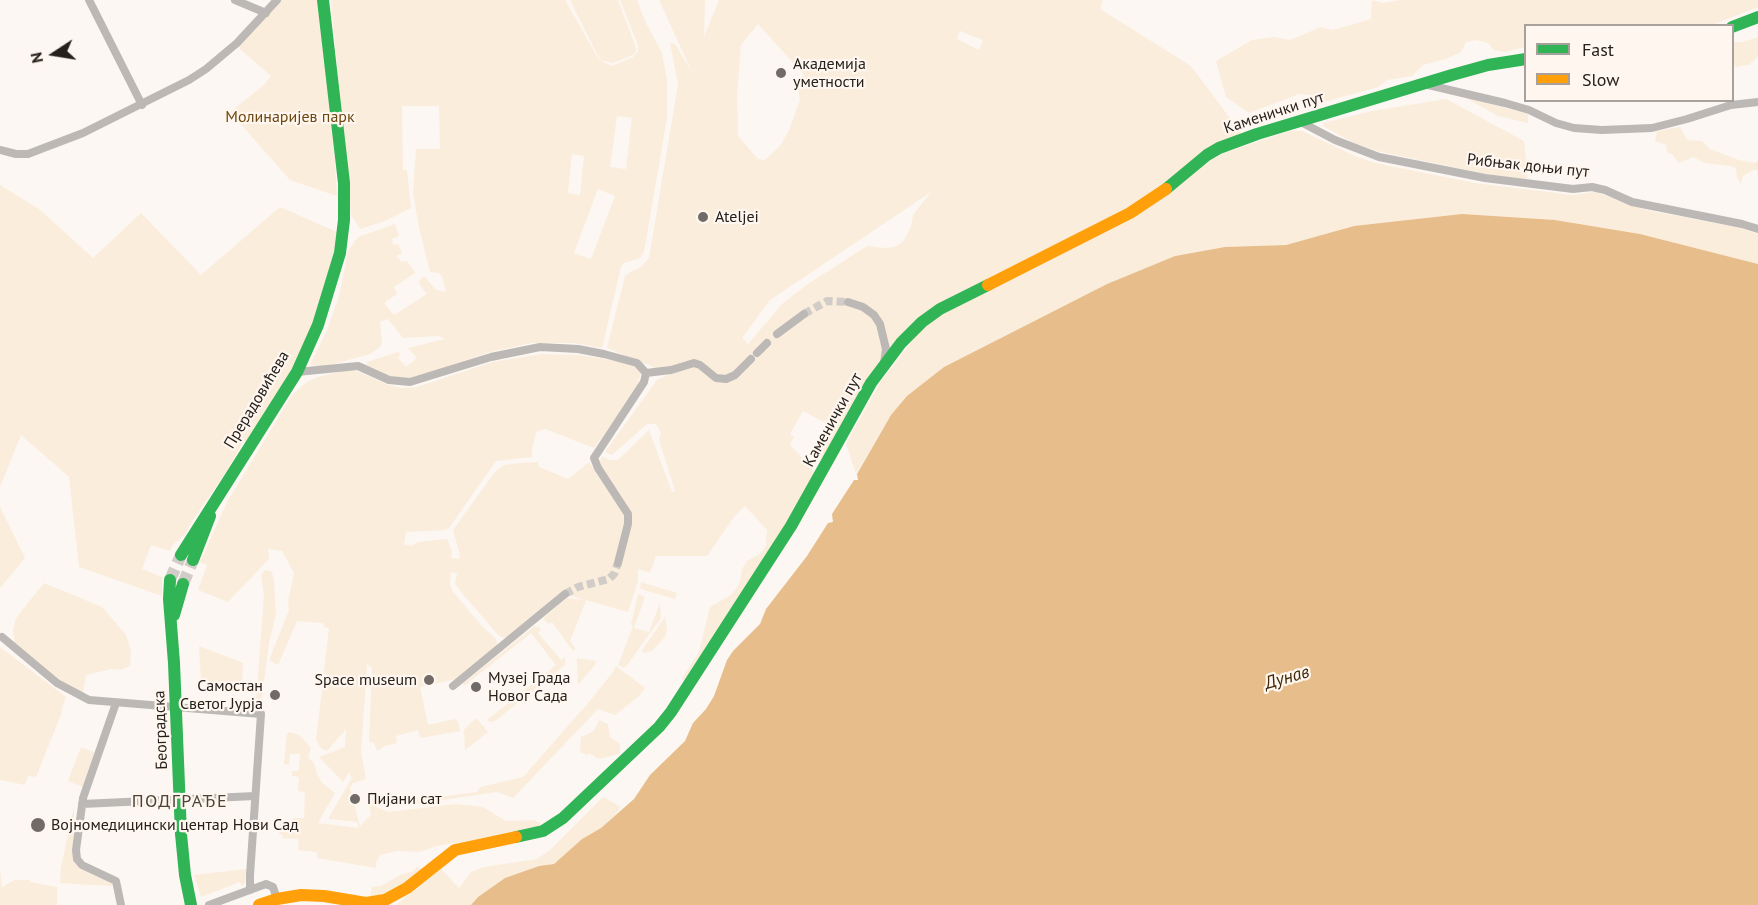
<!DOCTYPE html>
<html>
<head>
<meta charset="utf-8">
<style>
  body { margin:0 }
  #map { position:relative; width:1758px; height:905px; overflow:hidden; background:#fcf7f2; font-family:"PT Sans",sans-serif }
  canvas { display:block }
  .legend { position:absolute; left:1524px; top:24px; width:210px; height:78px; box-sizing:border-box; background:#fff7ef; border:2px solid #a8a19b; margin:0; padding:8px 10px; list-style:none; font-size:18px; color:#25201c }
  .legend li { display:flex; align-items:center; gap:12px; height:30px }
  .legend b { width:30px; border:2px solid #a8a19b }
  .north { position:absolute; left:24px; top:24px; width:60px; height:60px; -webkit-text-stroke:4px #fff7ef; paint-order:stroke; rotate:258deg; font-size:16px; font-weight:700; line-height:24px; text-align:center; color:#25201c }
  .north::after { content:''; display:block; margin:auto; width:21px; height:27px; background:#25201c; clip-path:polygon(50% 0,100% 100%,50% 72%,0 100%) }
</style>
</head>
<body>
<div id="map">
<canvas width="1758" height="905"></canvas>
<ul class="legend">
<li><b style="height:8px;background:#30b455"></b>Fast</li>
<li><b style="height:8px;background:#ff9f0a"></b>Slow</li>
</ul>
<div class="north">N</div>
</div>
<script>
const ctx = document.querySelector('canvas').getContext('2d');
ctx.lineJoin = 'round';
function paint(path, color) { ctx.fillStyle = color; ctx.fill(path, 'evenodd'); }
const shape = rows => new Path2D(rows.map(r => 'M' + r).join(''));
function strokePath(path, color, width, dash) { ctx.strokeStyle = color; ctx.lineWidth = width; ctx.lineCap = dash ? 'butt' : 'round'; ctx.setLineDash(dash || []); ctx.stroke(path); }
function drawText(font, color, halo, rows, align = 'center') {
  ctx.font = font + ' "PT Sans",sans-serif'; ctx.lineWidth = 4.5; ctx.setLineDash([]); ctx.textBaseline = 'middle'; ctx.strokeStyle = halo; ctx.fillStyle = color; for (const [text, x, y, turn = 0] of rows) {
    ctx.save(); ctx.translate(x, y); ctx.rotate((+turn || 0) * Math.PI / 180); ctx.textAlign = isNaN(turn) ? turn : align; if (halo) ctx.strokeText(text, 0, 0); ctx.fillText(text, 0, 0); ctx.restore();
  }
}
paint(shape([
  [277,0,318,0,334,142,337,196,290,180,230,112,264,85,271,76,240,49,237,43],
  [331,0,565,0,599,60,612,66,633,57,638,51,638,45,620,0,637,0,645,21,662,53,667,80,667,118,644,252,640,258,624,263,621,267,602,348,574,343,532,343,490,352,413,379,398,380,367,366,367,362,398,352,401,354,398,358,406,367,417,358,408,348,445,339,439,336,403,338,388,319,380,322,382,342,380,347,370,354,323,367,310,365,327,330,339,296,348,251,358,237,395,224,399,236,392,239,393,245,398,244,402,253,396,256,402,262,407,261,415,273,394,287,397,294,385,302,385,305,394,315,427,294,420,285,419,281,423,277,425,277,436,290,446,292,443,279,440,273,430,272,419,228,413,193,416,149,440,149,439,106,402,106,403,170,407,170,411,208,385,221,360,229,351,215],
  [617,116,632,118,626,169,610,167],
  [572,154,584,156,580,195,568,193],
  [598,189,615,196,591,259,574,253],
  [570,0,618,0,635,45,636,51,633,55,613,63,600,60],
  [659,0,705,0,704,37,719,0,1103,0,1100,9,1191,66,1241,133,1147,198,937,305,919,319,824,459,821,457,824,450,821,448,827,438,820,434,826,423,803,411,790,434,794,437,790,444,815,473,806,495,684,681,682,678,699,652,710,607,731,595,740,583,742,569,747,561,761,553,766,546,767,530,745,506,734,517,707,556,656,556,650,573,638,569,638,581,628,612,586,600,570,641,576,649,573,651,552,622,548,624,543,618,566,598,585,600,560,593,507,637,504,638,498,635,457,587,455,584,457,573,451,572,450,585,453,592,482,626,496,639,498,646,457,679,420,687,428,725,455,719,458,722,460,731,420,738,418,730,396,736,397,743,385,746,377,751,374,743,369,742,372,668,367,664,361,753,366,779,353,783,350,788,360,826,371,815,367,792,369,791,377,807,388,812,456,804,483,807,506,821,533,820,539,822,542,826,524,831,437,846,420,852,397,851,380,855,376,863,376,868,317,858,317,852,298,850,299,839,282,838,283,835,279,834,280,824,293,825,293,818,304,818,305,792,298,791,299,777,292,776,292,771,299,771,300,754,290,754,289,765,284,764,287,734,289,732,299,735,311,748,308,758,314,763,317,774,322,783,335,793,318,823,359,828,357,822,329,819,329,817,352,778,349,772,343,782,319,757,345,747,346,729,327,751,321,748,316,740,329,628,324,627,323,623,297,621,278,665,269,660,289,610,288,602,294,573,282,551,268,549,269,559,228,602,198,590,207,565,200,562,227,502,292,395,307,382,318,377,346,370,359,372,391,386,402,388,417,387,492,362,542,354,578,355,618,361,638,367,641,373,635,392,594,448,545,429,536,432,532,449,532,457,496,461,449,528,445,530,406,532,404,544,411,546,418,542,447,539,452,551,451,558,459,559,460,555,453,530,495,472,504,465,520,463,538,462,539,467,568,479,589,462,631,519,601,467,600,461,602,456,609,460,618,460,649,430,672,492,675,491,660,443,659,438,661,433,656,424,647,424,612,455,605,452,657,380,670,374,607,348,625,276,630,272,641,267,649,258,678,84,670,43,675,44,692,72],
  [758,24,805,76,797,84,800,100,789,130,781,145,765,160,758,159,738,136,737,97,741,45],
  [960,31,983,40,979,50,957,39],
  [931,192,913,215,911,227,903,242,894,247,885,248,867,246,805,286,782,304,748,344,742,338,770,300],
  [1372,0,1382,3,1401,0,1758,0,1758,7,1712,25,1526,26,1525,47,1505,52,1494,50,1488,43,1476,40,1466,42,1461,52,1446,59,1423,65,1412,76,1387,80,1378,87,1317,104,1313,95,1299,94,1249,113,1226,97,1216,61,1252,40,1274,37,1290,40,1321,27,1333,30,1371,19],
  [1758,37,1758,56,1749,65,1736,67,1733,61,1733,42,1743,42],
  [1462,96,1528,114,1528,123,1498,116],
  [1446,99,1524,141,1528,183,1377,151,1354,143,1323,126,1323,123,1372,111],
  [1680,127,1687,140,1702,141,1710,149,1739,160,1754,163,1758,161,1758,170,1753,170,1743,176,1741,184,1737,178,1736,168,1731,166,1705,163,1693,157,1679,163,1672,154,1667,152,1666,145,1655,141,1657,131],
  [1290,131,1302,131,1355,156,1375,163,1475,183,1572,195,1595,192,1646,210,1741,228,1758,234,1758,264,1640,234,1555,220,1354,226,1286,245,1225,247,1175,256,1107,284,944,367,891,415,856,474,846,444,881,381,925,325,943,313,1125,222,1210,160,1224,153],
  [0,185,39,209,93,258,141,213,201,275,280,207,337,232,336,253,324,298,293,369,247,444,244,440,226,472,191,523,186,533,173,545,170,551,151,545,142,569,162,577,162,596,79,567,69,477,21,435,0,487],
  [0,507,25,558,0,588],
  [267,570,272,572,274,582,276,614,269,643,261,703,256,702,264,596,261,575,264,571],
  [641,582,677,593,675,599,640,589],
  [44,583,102,607,126,635,131,652,130,666,120,670,111,669,86,675,83,693,67,688,15,644,13,630,16,618],
  [638,594,645,597,634,628,649,632,660,603,661,618,625,668,618,665,633,626,631,624],
  [665,617,667,629,665,637,652,651,643,653,642,650],
  [535,626,539,627,541,630,538,633,561,660,565,657,565,665,495,721,490,722,487,720,556,665,531,633,464,686,462,684],
  [199,646,243,663,242,685,201,681],
  [0,647,66,697,61,711,62,712,36,777,28,776,25,785,0,780],
  [577,658,596,661,595,665,578,685],
  [616,666,645,688,638,697,615,715,598,709,513,798,497,792,408,805,408,801,477,792,480,787,523,777,589,702,613,672],
  [476,718,488,732,465,750,464,730],
  [599,720,608,724,610,737,620,744,620,754,598,759,590,753,587,755,580,752,581,737,594,731],
  [81,747,96,753,83,787,68,781],
  [603,797,621,807,614,816,601,828,582,839,554,864,539,866,505,878,478,897,471,905,396,905,441,869,459,888,471,872,484,867,537,859,550,850],
  [74,807,74,851,76,859,116,883,112,886,60,883,61,867],
  [417,867,422,869,404,885,383,895,370,896,372,887,381,886,402,874,412,872],
  [246,869,245,883,242,886,240,882,201,897,194,875],
  [0,870,2,887,15,880,30,880,30,882,57,887,57,905,0,905]
]), '#fbeddc');
paint(shape([
  [1462,214,1555,220,1640,234,1758,264,1758,905,471,905,478,897,505,878,539,866,554,864,582,839,601,828,634,799,650,775,685,741,693,723,706,709,714,696,727,660,733,651,760,624,766,609,807,556,828,523,833,522,832,514,854,480,858,480,857,474,891,415,907,396,944,367,1107,284,1175,256,1225,247,1286,245,1354,226]
]), '#e7be8b');
strokePath(shape([
  [804,314,827,301,848,302],
  [565,594,578,587,609,579,614,574,618,563]
]), '#d1ccc7', 8, [8, 4]);
strokePath(shape([
  [170,580,181,555],
  [183,584,193,560]
]), '#d1ccc7', 12, [12, 6]);
strokePath(shape([
  [89,0,142,105],
  [235,0,266,13],
  [1424,84,1505,103,1529,110,1556,123,1574,128,1602,130,1652,128,1687,119,1731,105,1758,102],
  [1299,121,1335,140,1379,157,1485,178,1573,189,1592,187,1605,190,1632,202,1742,224,1758,229],
  [0,150,16,154,28,154,41,149,83,133,189,80,206,69,237,43,277,0],
  [848,302,863,307,874,315,880,324,886,349,884,363],
  [777,334,804,314],
  [757,353,767,343],
  [297,372,358,366,389,380,410,382,491,357,540,347,578,349,604,354,637,363,646,373,644,382,594,458,598,468,628,514,628,524,618,563],
  [646,373,671,370,694,363,700,365,716,378,726,379,735,375,751,359],
  [2,637,57,683,89,700,261,714,250,875,250,890],
  [453,686,565,594],
  [116,703,83,798,76,850,77,859,82,865,116,881,121,905],
  [82,804,255,796],
  [209,905,266,884,273,887,277,899]
]), '#bbb8b6', 8);
strokePath(shape([
  [1732,27,1758,17],
  [1166,189,1207,155,1219,148,1257,134,1452,75,1488,65,1526,59],
  [181,555,297,372,318,325,340,253,344,220,344,183,323,0],
  [193,560,210,516],
  [170,580,169,599,174,663,181,834,185,875,191,905],
  [174,615,183,584],
  [516,837,543,831,563,818,659,727,671,712,791,526,871,383,901,343,922,322,940,309,988,285]
]), '#30b455', 12);
strokePath(shape([
  [988,285,1130,213,1166,189],
  [259,905,277,899,301,895,324,896,366,903,385,900,407,888,455,850,516,837]
]), '#ff9f0a', 12);
for (const [x, y, r, color] of [
  [781,73,6,"#706b67"],
  [703,217,6,"#706b67"],
  [429,680,6,"#706b67"],
  [476,687,6,"#706b67"],
  [275,695,6,"#706b67"],
  [355,799,6,"#706b67"],
  [38,825,8,"#706b67"]
]) { const dot = new Path2D(); dot.arc(x, y, r, 0, 2 * Math.PI); ctx.fillStyle = color; ctx.fill(dot); strokePath(dot, '#fff7ef', 2); }
drawText('16px', '#25201c', '#fff7ef', [
  ["Академија",793,64],
  ["уметности",793,82],
  ["Ateljei",715,217],
  ["Музеј Града",488,678],
  ["Новог Сада",488,696],
  ["Space museum",417,680,"right"],
  ["Самостан",263,686,"right"],
  ["Светог Јурја",263,704,"right"],
  ["Пијани сат",367,799],
  ["Војномедицински центар Нови Сад",51,825]
], 'left');
drawText('16px', '#25201c', '#fff7ef', [
  ["Каменички пут",1274,113,-18],
  ["Рибњак доњи пут",1528,166,6],
  ["Прерадовићева",257,400,-59],
  ["Каменички пут",833,420,-61],
  ["Београдска",161,730,-92]
]);
drawText('16px', '#6d4811', '#fff7ef', [
  ["Молинаријев парк",290,117]
]);
drawText('italic 18px', '#3f2808', '#fff7ef', [
  ["Дунав",1287,678,-16]
]);
ctx.letterSpacing = '1.5px';
drawText('18px', '#4c4338', '#fff7ef', [
  ["ПОДГРАЂЕ",180,802]
]);
ctx.letterSpacing = '0px';
</script>
</body>
</html>
